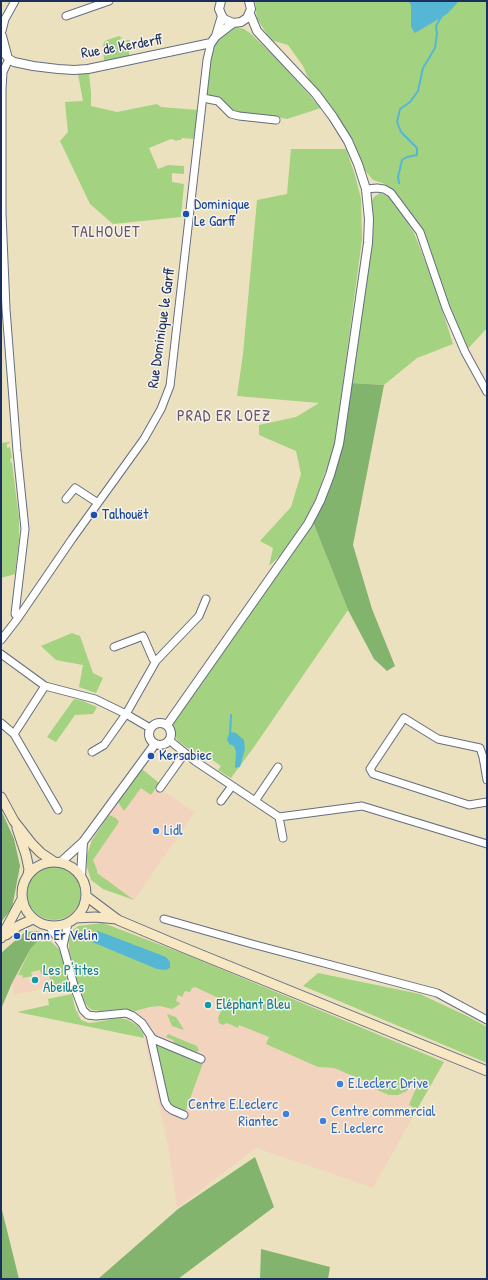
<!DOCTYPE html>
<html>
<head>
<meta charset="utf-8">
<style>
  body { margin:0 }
  #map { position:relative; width:488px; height:1280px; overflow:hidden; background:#ece1bf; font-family:"Patrick Hand",sans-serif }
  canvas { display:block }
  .frame { position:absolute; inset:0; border:2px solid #1b2f5e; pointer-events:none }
</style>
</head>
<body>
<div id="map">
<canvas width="488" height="1280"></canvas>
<div class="frame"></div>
</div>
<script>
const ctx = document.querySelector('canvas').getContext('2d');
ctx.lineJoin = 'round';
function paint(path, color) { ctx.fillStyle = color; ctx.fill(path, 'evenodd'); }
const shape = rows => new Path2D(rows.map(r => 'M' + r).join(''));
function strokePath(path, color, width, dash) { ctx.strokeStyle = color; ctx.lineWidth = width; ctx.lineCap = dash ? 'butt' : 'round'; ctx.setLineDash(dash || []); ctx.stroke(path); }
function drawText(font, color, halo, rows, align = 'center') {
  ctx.font = font + ' "Patrick Hand",sans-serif'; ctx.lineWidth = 3; ctx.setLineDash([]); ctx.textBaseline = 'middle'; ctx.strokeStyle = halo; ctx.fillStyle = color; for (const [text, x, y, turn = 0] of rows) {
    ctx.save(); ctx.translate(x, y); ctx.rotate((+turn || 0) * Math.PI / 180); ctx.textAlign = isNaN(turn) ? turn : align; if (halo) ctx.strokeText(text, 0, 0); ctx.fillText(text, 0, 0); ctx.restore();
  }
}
paint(shape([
  [138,774,195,812,134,900,103,889,91,880,87,867,87,855,92,840,100,827],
  [103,923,187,955,444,1062,373,1188,256,1148,177,1208,168,1146,143,1033,138,1026,128,1020,127,1010,102,1011,92,1010,89,1008,78,988,69,950,69,939,71,932,78,926],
  [31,948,60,974,47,986,46,988,14,995,12,983]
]), '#f2d4be');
paint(shape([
  [255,1,487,1,487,328,465,352,420,232,385,184,373,180,364,169,353,140,330,105,309,80,303,66,288,45,271,40,257,19],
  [237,27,244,29,250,33,274,56,321,108,287,119,270,116,244,114,233,110,220,98,206,96,212,51,215,43,220,36,232,28],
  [119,36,122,38,119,40,119,44,123,44,123,40,130,40,129,57,105,62,104,61,103,47,104,42,107,40],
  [78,74,89,74,91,92,91,106,117,112,157,104,161,107,198,110,195,139,182,138,181,140,178,140,177,141,171,139,149,148,158,169,168,165,184,166,184,174,172,173,172,182,184,184,181,217,113,224,90,204,60,141,68,132,65,102,83,101],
  [291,149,346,149,355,175,361,199,362,239,340,405,334,446,318,494,306,518,285,551,269,566,273,548,260,541,291,507,301,474,296,451,259,435,259,425,296,417,319,403,237,396,243,354,257,200,287,194],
  [380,193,389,197,402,213,414,233,433,281,453,344,417,358,384,385,351,383,373,225,371,202,374,197],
  [9,442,10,443,7,444,7,448,10,447,12,458,10,459,11,463,12,463,19,519,19,540,15,574,1,578,1,443],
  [313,522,348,610,254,747,231,778,218,770,221,766,202,753,199,757,177,740,172,725],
  [72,633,80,636,93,673,103,678,96,693,79,687,83,665,56,660,41,646],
  [74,699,83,701,97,707,93,714,75,715,56,742,47,737],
  [142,769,159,783,151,795,141,788,124,811,118,802],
  [109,815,116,818,119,822,93,860,97,870,97,873,134,900,103,889,91,880,87,867,87,855,92,840],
  '27 893a27 27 0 1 1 54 0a27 27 0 1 1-54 0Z',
  [103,923,187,955,444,1062,412,1118,409,1117,413,1107,409,1105,418,1083,413,1081,410,1087,407,1091,398,1095,389,1095,372,1088,363,1080,334,1068,318,1067,266,1044,269,1037,239,1025,238,1028,227,1023,223,1025,219,1023,218,1018,225,1001,195,987,192,988,190,992,185,991,182,997,178,995,176,1001,180,1003,180,1004,172,1009,160,1006,150,1007,135,1011,122,1009,102,1011,92,1010,89,1008,85,1003,78,988,69,950,69,939,71,932,78,926],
  [38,931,39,931,58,948,62,954,69,987,47,992,47,986,51,983,49,974,46,975,46,973,41,974,40,970,31,972,32,976,23,978,22,975,18,975,31,948,40,939],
  [318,973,420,994,469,1017,487,1027,487,1063,303,986],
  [72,994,75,1008,81,1020,89,1023,97,1022,112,1019,120,1018,128,1020,138,1026,143,1033,144,1038,17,1012,49,1005,48,999],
  [167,1014,176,1017,184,1030,172,1026],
  [168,1034,197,1046,199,1051,194,1052,174,1044,173,1040,166,1037],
  [157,1044,203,1063,184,1115,170,1105,167,1099,155,1045]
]), '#a3d280');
paint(shape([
  [351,383,384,385,353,545,372,609,395,666,387,671,374,659,348,610,313,522,325,500,334,475,343,446],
  [1,810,14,839,20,866,12,908,1,922],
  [38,931,40,939,31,948,12,983,1,1009,1,953,25,932],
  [255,1157,274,1207,178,1279,98,1279,178,1209],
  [1,1206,19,1279,1,1279],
  [261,1249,330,1267,328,1279,260,1279]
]), '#82b46e');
paint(shape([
  [408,1,459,1,447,14,415,33,411,27,411,5],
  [231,732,236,733,244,740,245,749,240,767,235,768,236,752,234,746,229,744,227,739,229,734],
  [98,931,166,957,170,962,170,968,166,970,157,969,92,942,87,937,89,932]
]), '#56b7d5');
strokePath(shape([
  [399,183,398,177,402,160,407,157,417,155,417,148,401,132,397,122,400,109,410,102,418,91,423,68,435,48,437,34,436,26,441,17],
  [230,734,231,715]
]), '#56b7d5', 2);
const minor = shape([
  [66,16,109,1],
  [2,31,5,19,15,1],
  [9,59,3,72,2,89,2,214,6,309,17,451,25,529,15,614,18,618],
  [203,98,218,101,231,114,239,116,276,120],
  [366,189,377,188,384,189,391,193,420,232,446,308,465,352,487,392],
  [66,499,75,488,98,503],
  [1,640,18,618,72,539,144,439,161,409,170,386,207,60,211,43],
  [114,647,143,636,153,659,156,661],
  [1,654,45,686,95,699,126,714,150,728],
  [45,686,14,734,58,810],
  [1,723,14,734],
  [169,740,195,761,279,817,362,806,487,844],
  [92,752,104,745,126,714,156,661,199,616,206,599],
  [487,780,483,757,480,748,438,739,404,718,370,769,373,774,469,805,487,802],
  [160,788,185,753],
  [221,801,232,786],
  [255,801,278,767],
  [279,817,283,838],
  [164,919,252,944,437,993,487,1020],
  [49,926,63,946,75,989,83,1010,88,1015,96,1016,126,1013,133,1016,142,1023,150,1035,165,1102,168,1107,172,1110,184,1115],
  [63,946,68,923],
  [150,1035,153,1039,201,1059]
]);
const tertiary = shape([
  [221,1,219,9,222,16,224,19,233,23,241,22,247,18,251,9,249,1],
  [2,36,7,55],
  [216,36,222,16],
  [1,49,9,59,14,62,33,66,58,69,74,70,88,69,211,43,216,36,233,23],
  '149 734a11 11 0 1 1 22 0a11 11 0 1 1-22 0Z',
  [167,725,308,524,320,501,330,475,339,444,368,243,369,219,366,189,358,164,348,141,333,117,316,94,257,31,250,14],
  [61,862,83,842,155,744],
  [81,876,83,842]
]);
const secondary = shape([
  [1,797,14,821,32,844,41,853,53,861],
  [17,828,26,855,29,869,28,875],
  '22 894a32 32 0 1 1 64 0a32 32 0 1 1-64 0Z',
  [86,896,118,920,182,947,487,1071],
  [76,918,95,917,117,919],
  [2,936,6,935,18,926,33,919],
  [1,938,22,899]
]);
strokePath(minor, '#646d80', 9);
strokePath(tertiary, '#646d80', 10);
strokePath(secondary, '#646d80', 11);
strokePath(minor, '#fff', 7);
strokePath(tertiary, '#fff', 8);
strokePath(secondary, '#f7e8c3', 9);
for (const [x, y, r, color] of [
  [186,214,4,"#1a4fb4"],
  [94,515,4,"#1a4fb4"],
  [151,756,4,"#1a4fb4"],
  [156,831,4,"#3f7fe0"],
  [17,936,4,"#1a4fb4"],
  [35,980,4,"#0f9aa8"],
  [208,1005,4,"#0f9aa8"],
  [340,1084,4,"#3f7fe0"],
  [286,1114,4,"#3f7fe0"],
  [323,1121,4,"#3f7fe0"]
]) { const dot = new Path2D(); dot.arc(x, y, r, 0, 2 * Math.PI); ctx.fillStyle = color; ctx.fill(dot); strokePath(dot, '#f7f3e8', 1.5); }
drawText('15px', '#1b2f5e', '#f7f3e8', [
  ["Rue de Kerderff",122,47,-10],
  ["Rue Dominique le Garff",162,328,-82]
]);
drawText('15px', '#164399', '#f7f3e8', [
  ["Dominique",194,205],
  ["Le Garff",194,222],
  ["Talhouët",102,515],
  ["Kersabiec",159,756],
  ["Lann Er Velin",25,936]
], 'left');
drawText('15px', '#366cbe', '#f7f3e8', [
  ["Lidl",164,831],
  ["E.Leclerc Drive",348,1084],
  ["Centre E.Leclerc",278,1105,"right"],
  ["Riantec",278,1122,"right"],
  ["Centre commercial",331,1112],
  ["E. Leclerc",331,1129]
], 'left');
drawText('15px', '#0d838f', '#f7f3e8', [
  ["Les P'tites",43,971],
  ["Abeilles",43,988],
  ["Eléphant Bleu",216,1005]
], 'left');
ctx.letterSpacing = '1px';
drawText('16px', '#64556d', '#f7f3e8', [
  ["TALHOUET",106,233],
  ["PRAD ER LOEZ",224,417]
]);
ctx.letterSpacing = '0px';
</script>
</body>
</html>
